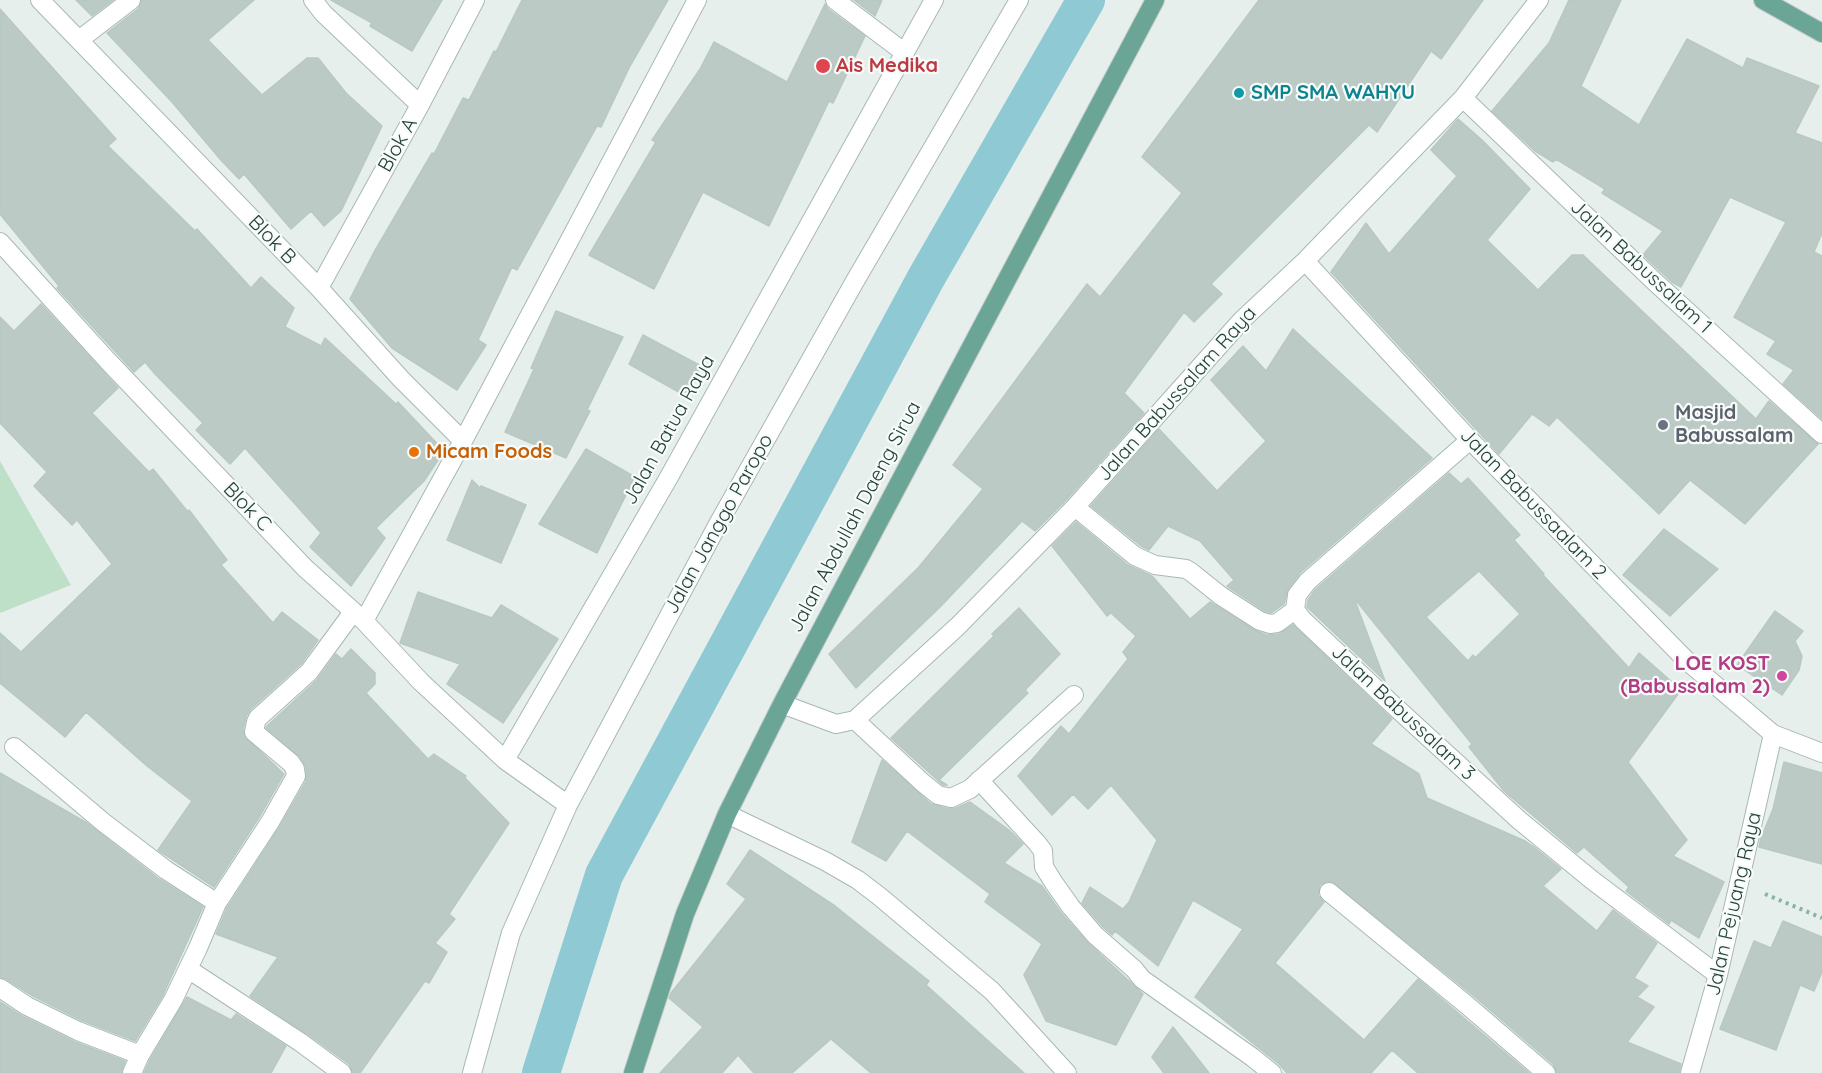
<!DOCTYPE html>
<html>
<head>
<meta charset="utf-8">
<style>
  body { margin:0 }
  canvas { display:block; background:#e6efeb }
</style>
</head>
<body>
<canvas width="1822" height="1073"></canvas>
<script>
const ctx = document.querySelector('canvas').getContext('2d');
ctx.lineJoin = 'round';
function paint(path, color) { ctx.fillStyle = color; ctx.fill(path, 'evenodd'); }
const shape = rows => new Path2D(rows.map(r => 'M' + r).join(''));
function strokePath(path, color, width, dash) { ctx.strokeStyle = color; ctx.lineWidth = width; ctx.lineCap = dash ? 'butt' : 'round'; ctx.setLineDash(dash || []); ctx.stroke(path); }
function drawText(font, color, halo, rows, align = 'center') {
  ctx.font = font + ' Quicksand,sans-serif'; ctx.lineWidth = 4.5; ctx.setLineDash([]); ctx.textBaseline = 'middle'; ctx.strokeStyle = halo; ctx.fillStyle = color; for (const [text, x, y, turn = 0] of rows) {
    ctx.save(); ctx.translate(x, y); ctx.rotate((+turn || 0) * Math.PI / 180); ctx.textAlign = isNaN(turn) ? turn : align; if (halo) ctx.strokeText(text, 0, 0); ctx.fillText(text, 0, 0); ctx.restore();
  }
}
paint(shape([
  [0,461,71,585,0,613]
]), '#bfe0c8');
strokePath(shape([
  [541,1073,604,875,926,278,1086,0]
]), '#8ec9d4', 38);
const building = shape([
  [76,0,113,0,92,16,76,0],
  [142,0,254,0,208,40,262,95,307,58,318,58,346,93,382,126,341,211,324,226,311,211,291,229,244,174,239,179,220,159,172,102,107,33,138,9,142,0],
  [331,0,442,0,412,51,370,26,372,23,331,0],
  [522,0,668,0,629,68,601,127,597,126,517,270,512,267,478,340,486,345,457,390,392,348,350,299,373,254,432,153,434,154,463,98,469,100,494,51,496,52,522,0],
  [854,0,882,0,875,16,854,0],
  [1259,0,1483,0,1441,59,1431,51,1377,132,1369,125,1211,284,1222,294,1194,322,1184,312,1124,393,1144,413,1067,499,1035,531,1022,521,940,607,856,688,829,654,918,568,983,489,953,465,1087,284,1100,297,1182,193,1142,157,1259,0],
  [1569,0,1621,0,1581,86,1639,125,1687,39,1743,68,1747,58,1819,86,1795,133,1822,143,1822,233,1814,252,1822,256,1822,419,1783,384,1794,370,1767,354,1776,341,1734,317,1786,222,1730,197,1681,287,1672,282,1643,255,1663,231,1602,193,1605,189,1556,159,1553,162,1535,151,1492,111,1549,43,1569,0],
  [825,4,828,9,865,36,833,103,829,101,769,226,703,192,654,289,589,255,656,142,652,140,700,69,714,42,787,82,825,4],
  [0,9,116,139,108,146,195,231,197,229,251,288,261,277,294,308,285,327,321,346,325,338,396,404,398,402,444,451,424,481,376,528,385,538,351,586,310,547,321,533,245,448,230,464,196,430,203,423,155,374,145,362,134,372,57,288,59,286,0,214,0,9],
  [1458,119,1482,140,1530,189,1487,240,1538,290,1572,255,1583,255,1756,419,1769,401,1818,444,1745,524,1690,480,1659,514,1557,417,1549,426,1532,414,1499,454,1331,272,1366,223,1389,254,1457,176,1431,150,1458,119],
  [41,304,118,388,92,413,149,472,153,469,188,512,189,510,227,560,221,565,273,623,282,612,318,640,301,664,250,710,246,717,243,730,244,736,284,774,260,816,214,887,158,850,192,801,147,766,86,712,65,737,0,683,0,633,21,652,112,564,77,520,72,525,34,486,47,472,0,423,0,317,14,331,41,304],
  [556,311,623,337,587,410,590,411,566,458,505,432,534,369,531,368,556,311],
  [1293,329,1432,458,1300,573,1288,589,1284,604,1271,613,1265,611,1227,586,1234,580,1200,541,1168,526,1149,550,1141,546,1091,506,1159,429,1217,491,1266,441,1211,380,1243,346,1266,371,1293,329],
  [643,335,701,366,684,395,629,364,643,335],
  [586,449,635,477,597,553,539,524,586,449],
  [1449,473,1461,484,1468,478,1520,535,1514,540,1544,574,1543,575,1629,668,1639,653,1681,690,1628,762,1687,840,1673,856,1724,882,1699,938,1671,920,1669,924,1626,891,1629,887,1584,847,1577,853,1504,791,1469,747,1472,744,1354,598,1385,681,1307,607,1308,600,1316,589,1449,473],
  [1479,571,1520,614,1475,658,1473,655,1468,661,1426,617,1479,571],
  [472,480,480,488,481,486,526,505,501,563,447,540,472,480],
  [1076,522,1128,565,1152,576,1190,619,1210,602,1254,630,1267,635,1279,634,1293,625,1392,719,1371,744,1419,774,1427,798,1525,841,1534,847,1561,869,1543,886,1597,931,1613,910,1657,943,1634,978,1648,986,1637,997,1654,1007,1627,1042,1681,1064,1679,1073,1557,1073,1553,1064,1475,997,1331,881,1325,882,1320,885,1318,895,1324,902,1275,963,1364,1040,1418,979,1529,1073,1418,1073,1392,1050,1371,1073,1287,1073,1279,1064,1195,997,1243,929,1193,900,1158,966,1115,931,1112,935,1103,927,1082,903,1090,887,1123,909,1129,902,1157,840,1111,785,1088,809,1073,794,1052,815,1018,776,1061,726,1069,734,1128,659,1123,652,1136,636,1111,613,1107,616,1052,546,1076,522],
  [1664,529,1718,569,1670,616,1623,575,1664,529],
  [418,592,492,618,501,605,558,639,503,723,447,684,460,664,400,643,418,592],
  [1019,608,1060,654,1025,690,1028,693,939,780,947,785,943,785,891,738,994,636,992,634,1019,608],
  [1775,611,1803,631,1795,641,1802,656,1799,670,1782,695,1737,665,1775,611],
  [351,649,375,673,375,684,366,693,428,759,434,754,466,776,465,778,509,823,449,914,455,919,435,943,447,952,429,983,425,981,360,1073,353,1073,349,1064,306,1033,250,996,278,957,216,934,227,908,279,828,306,781,306,767,300,757,266,728,267,726,317,680,336,654,342,659,351,649],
  [882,760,931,804,949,809,956,808,970,802,1009,830,1023,844,1004,863,1042,886,1062,914,1087,942,1143,994,1116,1045,1046,1021,1024,975,1042,944,985,902,990,894,907,831,886,861,852,842,882,760],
  [1784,762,1822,773,1822,864,1759,847,1761,838,1773,809,1784,762],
  [0,773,87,823,159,879,203,907,163,995,135,1041,83,1021,33,996,6,979,0,977,0,773],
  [750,850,835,906,929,981,926,985,1024,1073,871,1073,831,1039,792,1073,754,1073,738,1055,722,1073,660,1073,703,1027,669,998,671,993,746,899,727,884,750,850],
  [1783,921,1822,937,1822,972,1814,991,1800,985,1776,1050,1720,1029,1754,941,1771,948,1783,921],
  [187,997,231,1020,236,1014,286,1046,271,1073,144,1073,150,1060,187,997],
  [0,1002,22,1016,73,1041,125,1061,121,1073,0,1073,0,1002],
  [1173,1027,1209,1073,1164,1073,1152,1057,1173,1027]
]);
paint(building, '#bbcac4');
strokePath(building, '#b8c9c2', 1.5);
const minor = shape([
  [40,0,319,288,401,379,463,441],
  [313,0,323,13,420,105],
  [835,0,905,53],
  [79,40,131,0],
  [1463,98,1655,282,1822,434],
  [0,242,107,360,305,568,364,621,421,682,505,760],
  [1305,261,1470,440,1687,661,1773,734,1822,753],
  [319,288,420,105,475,0],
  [1075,507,1135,556,1155,565,1186,569,1191,572,1221,596,1260,621,1270,624,1277,623,1295,610,1303,620,1391,703,1519,820,1592,880,1718,975],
  [1295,610,1297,595,1308,581,1470,440],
  [364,621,463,441,697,0],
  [782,704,836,724,855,720,958,626,1075,507,1242,320,1305,261,1463,98,1539,0],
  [855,720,923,783,938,795,951,798,970,789,1074,695],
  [14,747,103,822,166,870,217,903],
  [979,780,1037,843,1043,851,1044,867,1054,883,1071,907,1095,935,1134,969,1142,979,1252,1057,1272,1073],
  [568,805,505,760,669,477,934,0],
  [727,814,825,861,858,880,879,896,992,991,1067,1073],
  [1329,892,1468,1006,1546,1073],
  [188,969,300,1042,342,1073],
  [0,988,27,1006,78,1031,140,1055],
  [132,1073,140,1055,173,1000,198,948,217,903,270,822,296,776,295,769,291,763,254,732,256,722,258,718,309,672,353,612],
  [472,1073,511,933,568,805,717,526,855,281,1019,0],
  [1690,1073,1718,975,1773,734]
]);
const major = shape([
  [1763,0,1822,33],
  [633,1073,685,914,727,814,782,704,1155,0]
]);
strokePath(minor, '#a8b8b2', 20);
strokePath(major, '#c2cac8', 20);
strokePath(shape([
  [1765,894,1822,918]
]), '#86b3a5', 4, [3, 4.5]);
strokePath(minor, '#fff', 18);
strokePath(major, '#6aa596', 18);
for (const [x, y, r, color] of [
  [823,66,8,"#e0444e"],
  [1239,93,6,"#0f9aa8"],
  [1663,425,6,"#6b7280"],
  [414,452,6,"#e8710a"],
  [1782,676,6,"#d1479c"]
]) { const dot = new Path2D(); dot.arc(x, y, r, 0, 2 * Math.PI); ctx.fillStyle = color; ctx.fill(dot); strokePath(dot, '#f7fbf9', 2); }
drawText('bold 20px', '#be3a42', '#f7fbf9', [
  ["Ais Medika",836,66]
], 'left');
drawText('bold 20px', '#0d838f', '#f7fbf9', [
  ["SMP SMA WAHYU",1251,93]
], 'left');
drawText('20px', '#24423a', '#f7fbf9', [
  ["Blok A",398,145,-61],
  ["Blok B",272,240,46],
  ["Jalan Babussalam 1",1641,267,43],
  ["Jalan Babussalam Raya",1177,394,-48],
  ["Jalan Batua Raya",669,430,-61],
  ["Jalan Babussaalam 2",1533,504,46],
  ["Blok C",247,507,46],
  ["Jalan Abdullah Daeng Sirua",855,517,-62],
  ["Jalan Janggo Paropo",719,524,-61],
  ["Jalan Babussalam 3",1403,713,43],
  ["Jalan Pejuang Raya",1734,904,-77]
]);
drawText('bold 20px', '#5b616d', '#f7fbf9', [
  ["Masjid",1675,413],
  ["Babussalam",1675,436]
], 'left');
drawText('bold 20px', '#c56008', '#f7fbf9', [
  ["Micam Foods",426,452]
], 'left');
drawText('bold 20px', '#b23c85', '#f7fbf9', [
  ["LOE KOST",1770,664],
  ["(Babussalam 2)",1770,687]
], 'right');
</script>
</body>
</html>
